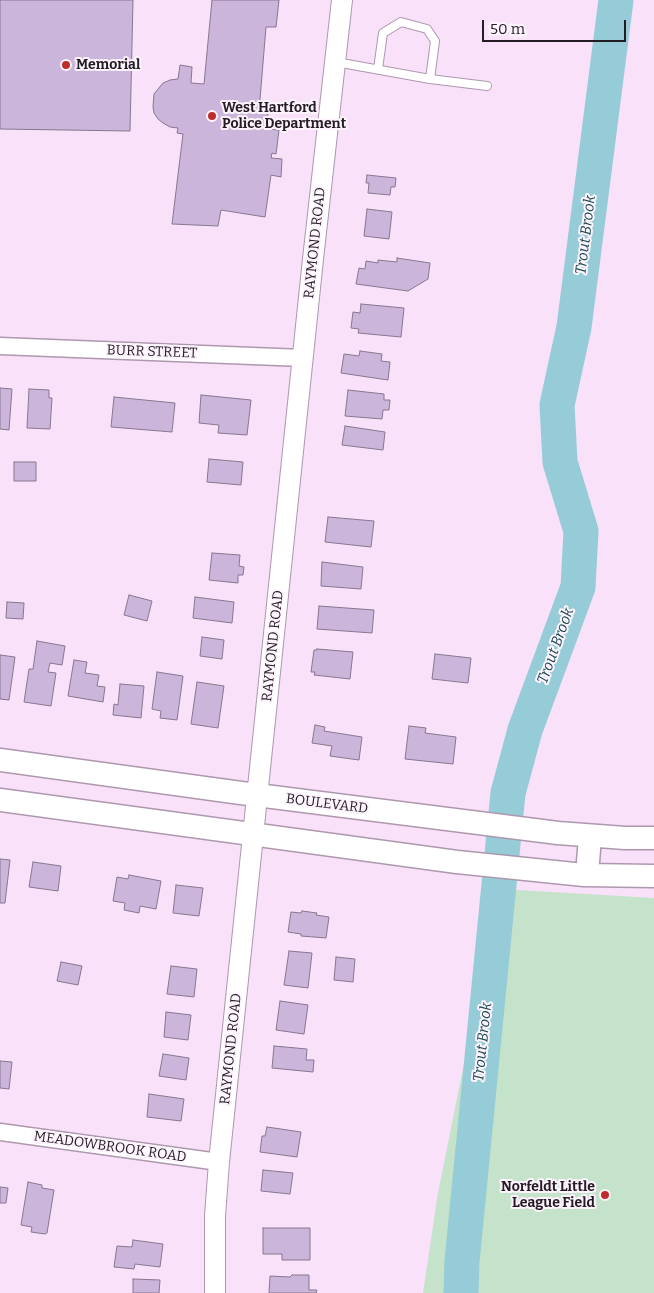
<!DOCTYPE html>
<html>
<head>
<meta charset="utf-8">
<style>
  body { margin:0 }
  #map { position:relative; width:654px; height:1293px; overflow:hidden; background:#f8e1f9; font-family:Bitter,serif }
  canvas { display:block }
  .scale { position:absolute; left:482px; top:20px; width:144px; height:22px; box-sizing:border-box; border:2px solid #241c25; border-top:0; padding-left:6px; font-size:15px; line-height:18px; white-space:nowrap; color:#241c25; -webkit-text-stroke:4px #fdf4fd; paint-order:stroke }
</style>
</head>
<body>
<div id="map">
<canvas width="654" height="1293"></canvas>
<div class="scale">50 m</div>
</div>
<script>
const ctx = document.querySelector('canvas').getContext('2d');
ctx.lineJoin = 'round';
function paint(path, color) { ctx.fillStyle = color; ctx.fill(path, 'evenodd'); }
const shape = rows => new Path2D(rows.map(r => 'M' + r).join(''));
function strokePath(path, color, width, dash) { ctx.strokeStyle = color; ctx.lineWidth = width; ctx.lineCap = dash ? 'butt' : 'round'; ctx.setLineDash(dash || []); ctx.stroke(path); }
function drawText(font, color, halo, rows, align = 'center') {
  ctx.font = font + ' Bitter,serif'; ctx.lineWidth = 4; ctx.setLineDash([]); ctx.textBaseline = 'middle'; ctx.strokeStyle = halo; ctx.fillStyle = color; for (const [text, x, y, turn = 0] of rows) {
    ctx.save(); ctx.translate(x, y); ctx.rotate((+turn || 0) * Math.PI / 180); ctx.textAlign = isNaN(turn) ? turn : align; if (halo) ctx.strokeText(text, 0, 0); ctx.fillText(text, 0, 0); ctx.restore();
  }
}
paint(shape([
  [482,888,654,898,654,1293,423,1293,438,1193,470,1034]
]), '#c5e2ca');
strokePath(shape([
  [461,1293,462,1261,508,793,525,730,578,587,581,531,560,462,557,405,574,327,616,0]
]), '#95ccd7', 35);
const building = shape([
  [0,0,133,0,130,131,0,129,0,0],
  [212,0,279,0,276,27,266,27,259,111,268,112,267,129,279,130,276,154,272,153,271,158,282,159,281,177,271,175,265,217,221,210,218,226,172,224,183,134,177,133,178,128,170,127,163,123,158,119,154,113,153,107,154,94,163,83,170,80,178,79,180,65,192,67,191,83,204,84,212,0],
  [367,175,396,178,395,187,391,187,390,195,368,193,369,183,366,183,367,175],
  [367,209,392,212,389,239,364,236,367,209],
  [397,258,430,263,428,279,408,291,356,284,359,268,365,269,366,261,378,263,378,260,397,262,397,258],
  [361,304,404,308,401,337,358,333,359,329,351,328,353,312,360,313,361,304],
  [360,351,382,354,381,361,390,362,388,380,341,373,344,354,359,356,360,351],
  [0,388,12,389,9,430,0,429,0,388],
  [29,389,49,390,49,398,52,398,50,429,27,428,29,389],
  [348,390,384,394,384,400,390,400,389,410,383,410,382,419,345,416,348,390],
  [201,395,251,400,247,435,218,433,219,425,199,423,201,395],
  [114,397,175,403,172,432,111,427,114,397],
  [345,426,385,432,383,450,342,445,345,426],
  [209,459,243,462,241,485,207,482,209,459],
  [14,462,36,462,36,481,14,481,14,462],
  [328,517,374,521,371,547,325,542,328,517],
  [212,553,240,555,239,566,244,567,243,575,238,575,238,583,209,580,212,553],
  [322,562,363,567,361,589,321,586,322,562],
  [129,595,152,601,147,621,124,615,129,595],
  [195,597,234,602,232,623,193,618,195,597],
  [7,602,24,603,23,619,6,618,7,602],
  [319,606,374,610,372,633,317,629,319,606],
  [202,637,224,640,222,659,200,656,202,637],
  [37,641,65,646,62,665,50,663,48,672,56,673,51,706,24,702,29,669,33,669,37,641],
  [317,649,353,652,350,679,314,675,315,672,311,672,314,650,317,650,317,649],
  [435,654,471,658,468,683,432,679,435,654],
  [0,655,15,657,9,700,0,699,0,655],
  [74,660,87,662,85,673,99,675,97,686,105,687,103,702,68,696,74,660],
  [157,672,183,676,177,720,160,718,161,711,152,709,157,672],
  [197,682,224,686,218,728,191,724,197,682],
  [120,684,144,686,141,718,113,715,114,704,118,705,120,684],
  [315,725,325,727,324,731,362,737,359,760,330,756,332,746,312,743,315,725],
  [409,726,426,728,425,733,456,737,453,764,405,759,409,726],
  [0,859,10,860,5,903,0,903,0,859],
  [33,862,61,866,58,891,29,887,33,862],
  [129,875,161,881,156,909,140,906,139,913,124,910,125,903,113,901,117,877,128,879,129,875],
  [176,885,203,888,199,916,173,913,176,885],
  [302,911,317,913,316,915,329,917,326,938,301,936,301,934,288,932,291,912,301,913,302,911],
  [289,951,312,953,308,988,284,985,289,951],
  [336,957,355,959,353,982,334,980,336,957],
  [61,962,82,966,78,985,57,981,61,962],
  [171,966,197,969,194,997,167,994,171,966],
  [280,1001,308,1005,304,1034,276,1030,280,1001],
  [166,1012,191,1015,188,1040,164,1037,166,1012],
  [274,1046,307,1049,306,1060,314,1060,313,1072,272,1068,274,1046],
  [163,1054,189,1058,186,1080,159,1076,163,1054],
  [0,1061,12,1062,9,1089,0,1088,0,1061],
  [149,1094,184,1099,181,1121,147,1117,149,1094],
  [267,1127,301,1132,297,1157,260,1152,262,1136,265,1136,267,1127],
  [263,1170,293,1173,290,1194,261,1191,263,1170],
  [28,1182,42,1185,42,1188,54,1190,47,1233,45,1234,31,1232,32,1227,21,1225,28,1182],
  [0,1187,8,1188,6,1203,0,1203,0,1187],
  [263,1228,310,1228,310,1260,282,1260,282,1254,263,1254,263,1228],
  [133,1240,163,1244,160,1267,135,1264,134,1269,114,1267,117,1246,132,1247,133,1240],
  [292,1275,309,1275,309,1290,317,1290,316,1293,269,1293,270,1276,290,1277,292,1275],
  [133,1279,160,1280,159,1293,133,1293,133,1279]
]);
paint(building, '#ccb5db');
strokePath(building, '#86778f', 1);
const service = shape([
  [336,62,430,79,487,86],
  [378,69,383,33,401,22,427,29,435,41,430,79]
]);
const minor = shape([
  [0,346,303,358],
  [0,1132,219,1162]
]);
const tertiary = shape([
  [215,1293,215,1216,219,1162,313,259,342,0]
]);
const secondary = shape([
  [0,760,241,793,558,833,625,838,654,838],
  [0,800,457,862,584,875,654,876],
  [587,875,590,836]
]);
strokePath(service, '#ad98ae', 10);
strokePath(minor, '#ad98ae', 19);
strokePath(tertiary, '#ad98ae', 22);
strokePath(secondary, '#ad98ae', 25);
strokePath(service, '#fff', 8);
strokePath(minor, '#fff', 16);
strokePath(tertiary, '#fff', 20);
strokePath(secondary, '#fff', 22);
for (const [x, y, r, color] of [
  [66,65,5,"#bc2d2c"],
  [212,116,5,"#bc2d2c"],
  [605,1195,5,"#bc2d2c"]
]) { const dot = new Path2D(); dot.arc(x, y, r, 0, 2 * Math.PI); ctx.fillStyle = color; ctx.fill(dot); strokePath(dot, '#fdf4fd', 2); }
drawText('bold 14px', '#241c25', '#fdf4fd', [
  ["Memorial",76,65],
  ["West Hartford",222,108],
  ["Police Department",222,124],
  ["Norfeldt Little",595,1187,"right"],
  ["League Field",595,1203,"right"]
], 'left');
drawText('14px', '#241c25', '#fdf4fd', [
  ["RAYMOND ROAD",315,243,-84],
  ["BURR STREET",152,352,2],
  ["RAYMOND ROAD",273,646,-84],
  ["BOULEVARD",327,804,7],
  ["RAYMOND ROAD",231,1049,-84],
  ["MEADOWBROOK ROAD",110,1147,8]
]);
drawText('italic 15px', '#194952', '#fdf4fd', [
  ["Trout Brook",586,235,-83],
  ["Trout Brook",556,646,-70],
  ["Trout Brook",483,1042,-84]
]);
</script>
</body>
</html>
